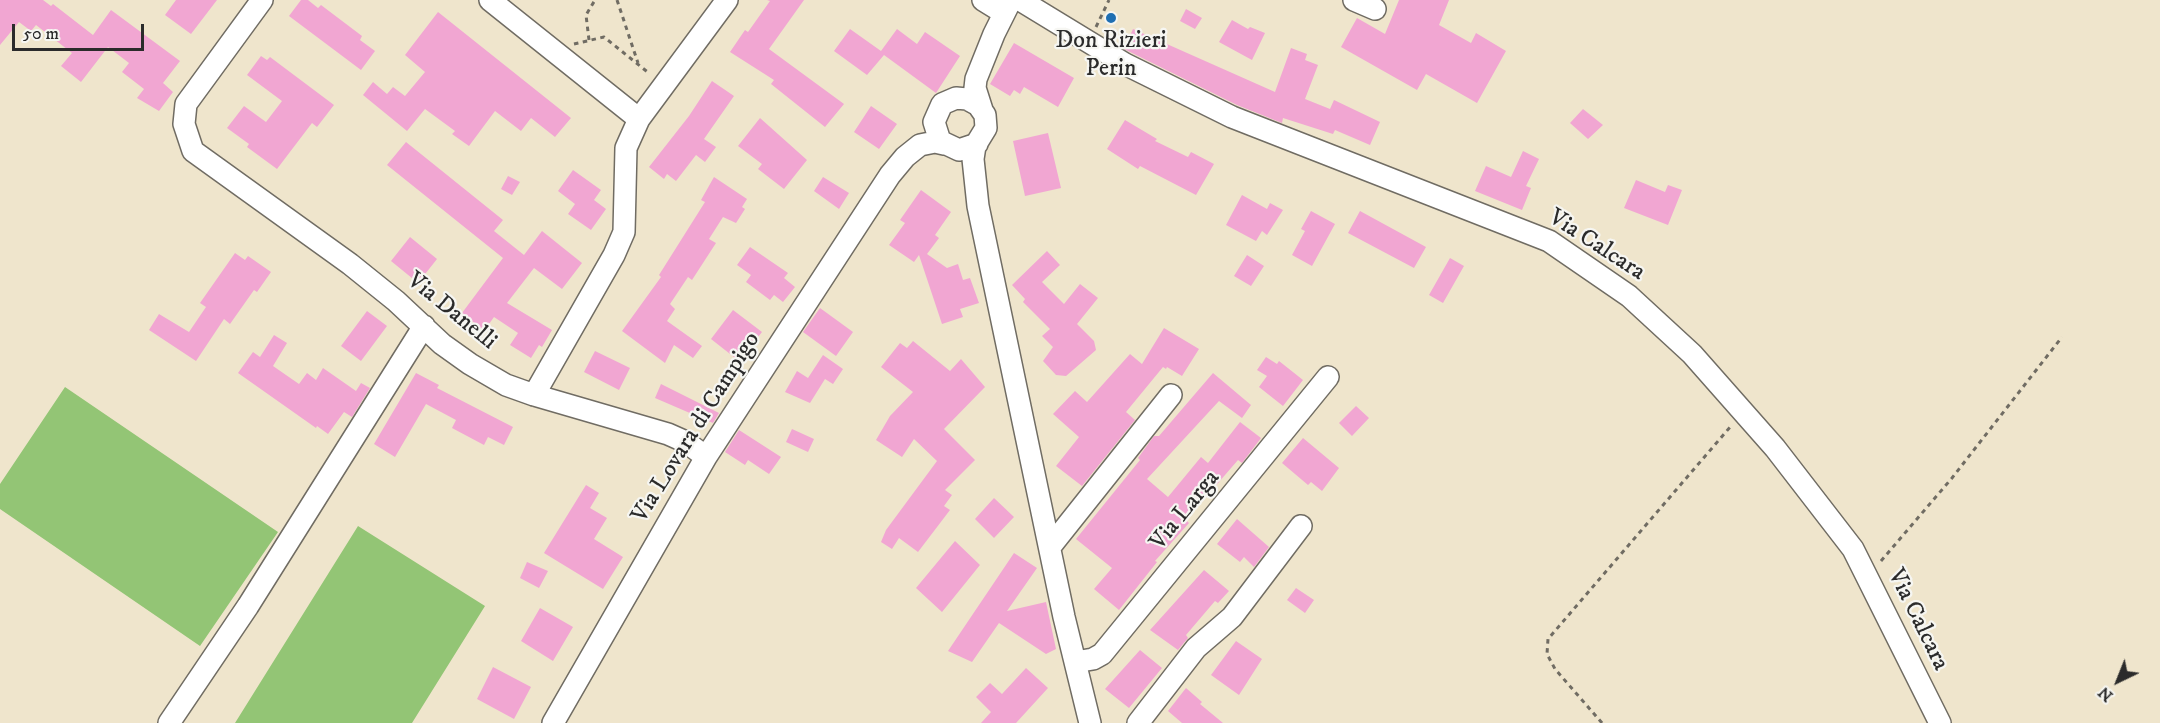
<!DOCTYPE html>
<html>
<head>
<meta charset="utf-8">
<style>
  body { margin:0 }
  #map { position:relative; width:2160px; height:723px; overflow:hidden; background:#efe5cc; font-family:"IM FELL DW Pica",serif }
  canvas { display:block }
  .north { position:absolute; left:2088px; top:651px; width:60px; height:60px; -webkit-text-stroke:4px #f6f6f2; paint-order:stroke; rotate:223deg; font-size:16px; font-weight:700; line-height:24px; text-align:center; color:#2b2b2b }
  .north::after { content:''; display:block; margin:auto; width:21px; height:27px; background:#2b2b2b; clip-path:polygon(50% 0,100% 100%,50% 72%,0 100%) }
  .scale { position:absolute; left:12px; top:24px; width:132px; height:27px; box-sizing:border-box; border:3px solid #2b2b2b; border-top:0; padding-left:8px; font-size:18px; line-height:21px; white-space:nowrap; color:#2b2b2b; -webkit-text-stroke:4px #f6f6f2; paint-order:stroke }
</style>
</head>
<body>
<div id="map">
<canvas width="2160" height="723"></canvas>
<div class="north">N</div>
<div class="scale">50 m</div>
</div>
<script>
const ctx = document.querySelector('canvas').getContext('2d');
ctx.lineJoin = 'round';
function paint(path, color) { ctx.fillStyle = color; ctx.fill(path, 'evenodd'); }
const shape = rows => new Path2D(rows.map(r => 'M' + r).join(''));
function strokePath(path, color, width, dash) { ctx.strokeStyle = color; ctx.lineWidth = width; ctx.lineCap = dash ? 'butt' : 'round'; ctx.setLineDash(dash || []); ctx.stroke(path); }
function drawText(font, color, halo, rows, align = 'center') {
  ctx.font = font + ' "IM FELL DW Pica",serif'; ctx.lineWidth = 4.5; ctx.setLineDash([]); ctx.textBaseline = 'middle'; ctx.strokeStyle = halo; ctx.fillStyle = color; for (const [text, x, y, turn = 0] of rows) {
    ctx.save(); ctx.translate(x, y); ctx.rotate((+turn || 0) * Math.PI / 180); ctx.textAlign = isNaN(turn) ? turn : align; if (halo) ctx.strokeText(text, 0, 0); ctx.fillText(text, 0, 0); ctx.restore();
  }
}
paint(shape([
  [65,387,278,532,200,646,0,509,0,484],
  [358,526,485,606,412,723,235,723]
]), '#93c575');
paint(shape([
  [0,0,43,0,51,6,53,4,93,35,111,10,180,61,163,83,173,92,159,111,137,98,144,89,122,72,129,63,108,47,81,82,61,66,72,53,36,25,31,31,19,22,0,45],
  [176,0,217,0,191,34,165,15],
  [301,0,308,0,318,8,321,5,362,36,360,40,375,51,361,70,289,16],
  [767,0,804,0,769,49,844,104,825,127,771,84,774,80,730,52,745,30,748,32,770,1],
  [1399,0,1449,0,1439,25,1471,43,1476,33,1506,51,1477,103,1426,74,1417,90,1341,47,1357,18,1385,34],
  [1186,9,1202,18,1195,29,1180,21],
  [438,12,571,118,555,137,531,118,521,131,495,111,469,146,452,134,455,131,425,109,407,131,363,95,373,82,387,94,393,87,405,96,425,72,405,55],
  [1232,20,1248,29,1250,27,1265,33,1252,60,1219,42],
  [850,29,881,51,897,29,917,44,925,32,960,56,936,93,884,55,867,75,834,51],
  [1133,29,1275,92,1291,48,1307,54,1305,60,1318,65,1305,99,1330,109,1334,100,1380,122,1370,145,1335,130,1333,134,1283,118,1282,123,1237,105,1124,49],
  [1014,43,1074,78,1058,107,1024,87,1020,94,1014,90,1010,96,990,84],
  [261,56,267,60,270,57,334,105,317,127,312,123,277,169,247,147,249,144,227,128,244,106,266,122,282,101,247,75],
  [712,81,734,96,704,139,716,147,705,162,696,155,676,181,667,174,664,179,649,167,689,116],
  [871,106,897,124,879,149,854,132],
  [1583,109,1603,125,1588,139,1570,123],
  [760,118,807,160,784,189,758,169,762,164,738,146],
  [1125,120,1157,139,1155,141,1188,157,1191,152,1214,164,1196,195,1140,166,1138,169,1107,149],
  [1048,133,1061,188,1025,196,1013,141],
  [406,142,503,220,494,231,524,255,542,231,582,263,562,289,534,268,507,303,552,330,542,347,539,345,531,358,510,345,518,333,494,317,484,331,462,313,503,258,387,165],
  [1523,151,1539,159,1526,186,1531,188,1522,210,1475,191,1486,166,1511,177],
  [573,170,601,190,594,200,606,209,591,230,568,214,575,204,558,191],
  [508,176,520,182,512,195,501,189],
  [714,177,747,199,742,207,745,209,736,223,723,217,709,239,716,243,692,280,688,277,670,304,675,309,667,321,702,346,693,358,674,345,665,363,622,331,661,277,659,275,705,202,701,200],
  [823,177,849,193,839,209,814,191],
  [1636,180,1665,192,1668,185,1682,190,1668,225,1624,208],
  [921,190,951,212,935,235,939,238,927,254,947,268,958,264,963,280,970,278,979,303,960,309,963,317,942,324,919,255,914,262,889,245,905,223,900,220],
  [1242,195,1267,209,1270,203,1283,210,1267,235,1262,231,1256,241,1226,225],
  [1311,211,1335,224,1312,266,1292,255,1305,231,1301,229],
  [1360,211,1426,247,1414,268,1348,233],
  [410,237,437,259,418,283,391,261],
  [750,247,788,273,784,278,795,287,783,302,774,295,770,300,746,282,751,275,737,265],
  [1047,251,1060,265,1042,282,1064,304,1080,284,1098,298,1077,324,1094,341,1096,350,1066,376,1056,375,1043,361,1053,347,1042,336,1050,329,1023,302,1025,299,1012,285],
  [235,253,245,260,248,256,271,272,257,292,254,290,230,324,224,319,196,361,149,330,159,314,189,332,206,307,200,303],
  [1247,255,1264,266,1251,286,1234,276],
  [1450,258,1464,266,1443,303,1429,295],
  [820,308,853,332,836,356,803,332],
  [733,310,762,332,739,361,711,339],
  [367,311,387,326,361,361,341,346],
  [1164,328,1199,349,1182,376,1167,367,1166,369,1163,367,1126,412,1135,420,1082,486,1056,466,1079,437,1053,414,1075,391,1087,402,1130,354,1142,364],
  [274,335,287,343,273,366,299,384,307,373,316,380,323,368,356,391,361,383,370,388,352,417,344,412,328,434,317,426,316,428,238,373,253,352,260,357],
  [913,341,950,371,961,359,985,387,944,429,975,460,945,490,952,495,944,506,950,510,918,552,899,538,892,549,881,542,886,530,937,461,914,439,902,457,876,440,890,416,913,392,881,367,900,343,907,348],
  [595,351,630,368,619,390,584,372],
  [823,355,843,369,833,384,825,379,810,403,785,392,797,371,808,378],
  [1266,357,1277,364,1279,361,1303,380,1283,406,1259,387,1267,376,1257,370],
  [416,373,439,385,437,388,513,427,504,445,488,437,484,445,452,428,456,420,426,404,395,457,374,444],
  [1213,373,1251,405,1242,418,1219,401,1147,479,1168,497,1201,457,1208,463,1240,422,1261,438,1242,463,1238,460,1186,520,1189,523,1155,561,1157,562,1119,610,1094,589,1112,568,1076,539,1140,460,1138,458,1154,436,1159,436],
  [661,384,719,413,713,423,655,398],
  [1356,406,1369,418,1352,436,1339,423],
  [792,429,814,439,808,452,786,442],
  [739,430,781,457,769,474,748,460,745,465,725,452],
  [1303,438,1339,468,1322,491,1311,482,1308,485,1282,463],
  [586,485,599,493,590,508,607,518,594,539,623,557,603,589,544,553],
  [994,498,1014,517,994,538,975,519],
  [1237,519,1269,547,1254,567,1244,557,1240,562,1217,544],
  [955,541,980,565,942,612,916,588],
  [1014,553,1037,568,1007,611,1046,602,1056,649,1046,654,999,623,972,662,948,651],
  [527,562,548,571,539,588,520,578],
  [1204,570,1229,591,1218,603,1215,601,1186,635,1188,638,1178,650,1150,630],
  [1296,588,1314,600,1305,613,1287,600],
  [540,608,573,627,553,661,521,641],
  [1236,641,1262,659,1239,695,1211,675],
  [1140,650,1162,668,1129,708,1105,689],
  [493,667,531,687,514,719,477,699],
  [1026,668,1048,688,1016,723,981,723,991,712,976,697,990,683,1002,694],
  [1186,688,1202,702,1200,704,1223,723,1182,723,1168,711]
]), '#f1a6d2');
const minor = shape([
  [262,0,186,104,184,124,193,151,350,264,396,301,442,344,470,364,506,385,534,395,668,434,686,442,706,457],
  [490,0,639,119],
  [983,0,1004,13],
  [1020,0,1125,64,1232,117,1549,241,1629,296,1692,354,1775,448,1853,549,1940,723],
  [1354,0,1375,9],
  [982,110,975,88,976,79,994,34,1011,0],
  [977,144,959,150,940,141,934,122,942,104,956,98,967,99,978,105,985,115,986,128,975,146,973,159,978,206,1064,617,1090,723],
  [534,395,614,255,624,232,626,148,639,119,727,0],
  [1050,547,1171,395],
  [1075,662,1093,659,1102,654,1328,377],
  [169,723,248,606,424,326],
  [553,723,706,457,890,175,905,157,920,145,935,142,944,144],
  [1138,723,1196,648,1232,617,1301,526]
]);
strokePath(minor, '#706c63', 24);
strokePath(shape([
  [617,0,638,63],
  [1096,27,1109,0],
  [589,40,586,15,595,0],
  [574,44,604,37,650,74],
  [1881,561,1952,478,2062,337],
  [1602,723,1555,669,1547,654,1548,639,1731,426]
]), '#706c63', 3, [4.5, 4.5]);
strokePath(minor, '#fff', 21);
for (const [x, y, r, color] of [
  [1111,18,6,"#1f6fb2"]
]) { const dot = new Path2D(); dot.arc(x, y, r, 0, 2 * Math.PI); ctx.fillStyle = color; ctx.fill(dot); strokePath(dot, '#f6f6f2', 2); }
drawText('24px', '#2b2b2b', '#f6f6f2', [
  ["Don Rizieri",1111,42],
  ["Perin",1111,70]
]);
drawText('24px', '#2b2b2b', '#f6f6f2', [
  ["Via Calcara",1596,246,33],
  ["Via Danelli",451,312,39],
  ["Via Lovara di Campigo",697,428,-58],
  ["Via Larga",1186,511,-51],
  ["Via Calcara",1917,620,64]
]);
</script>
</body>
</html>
